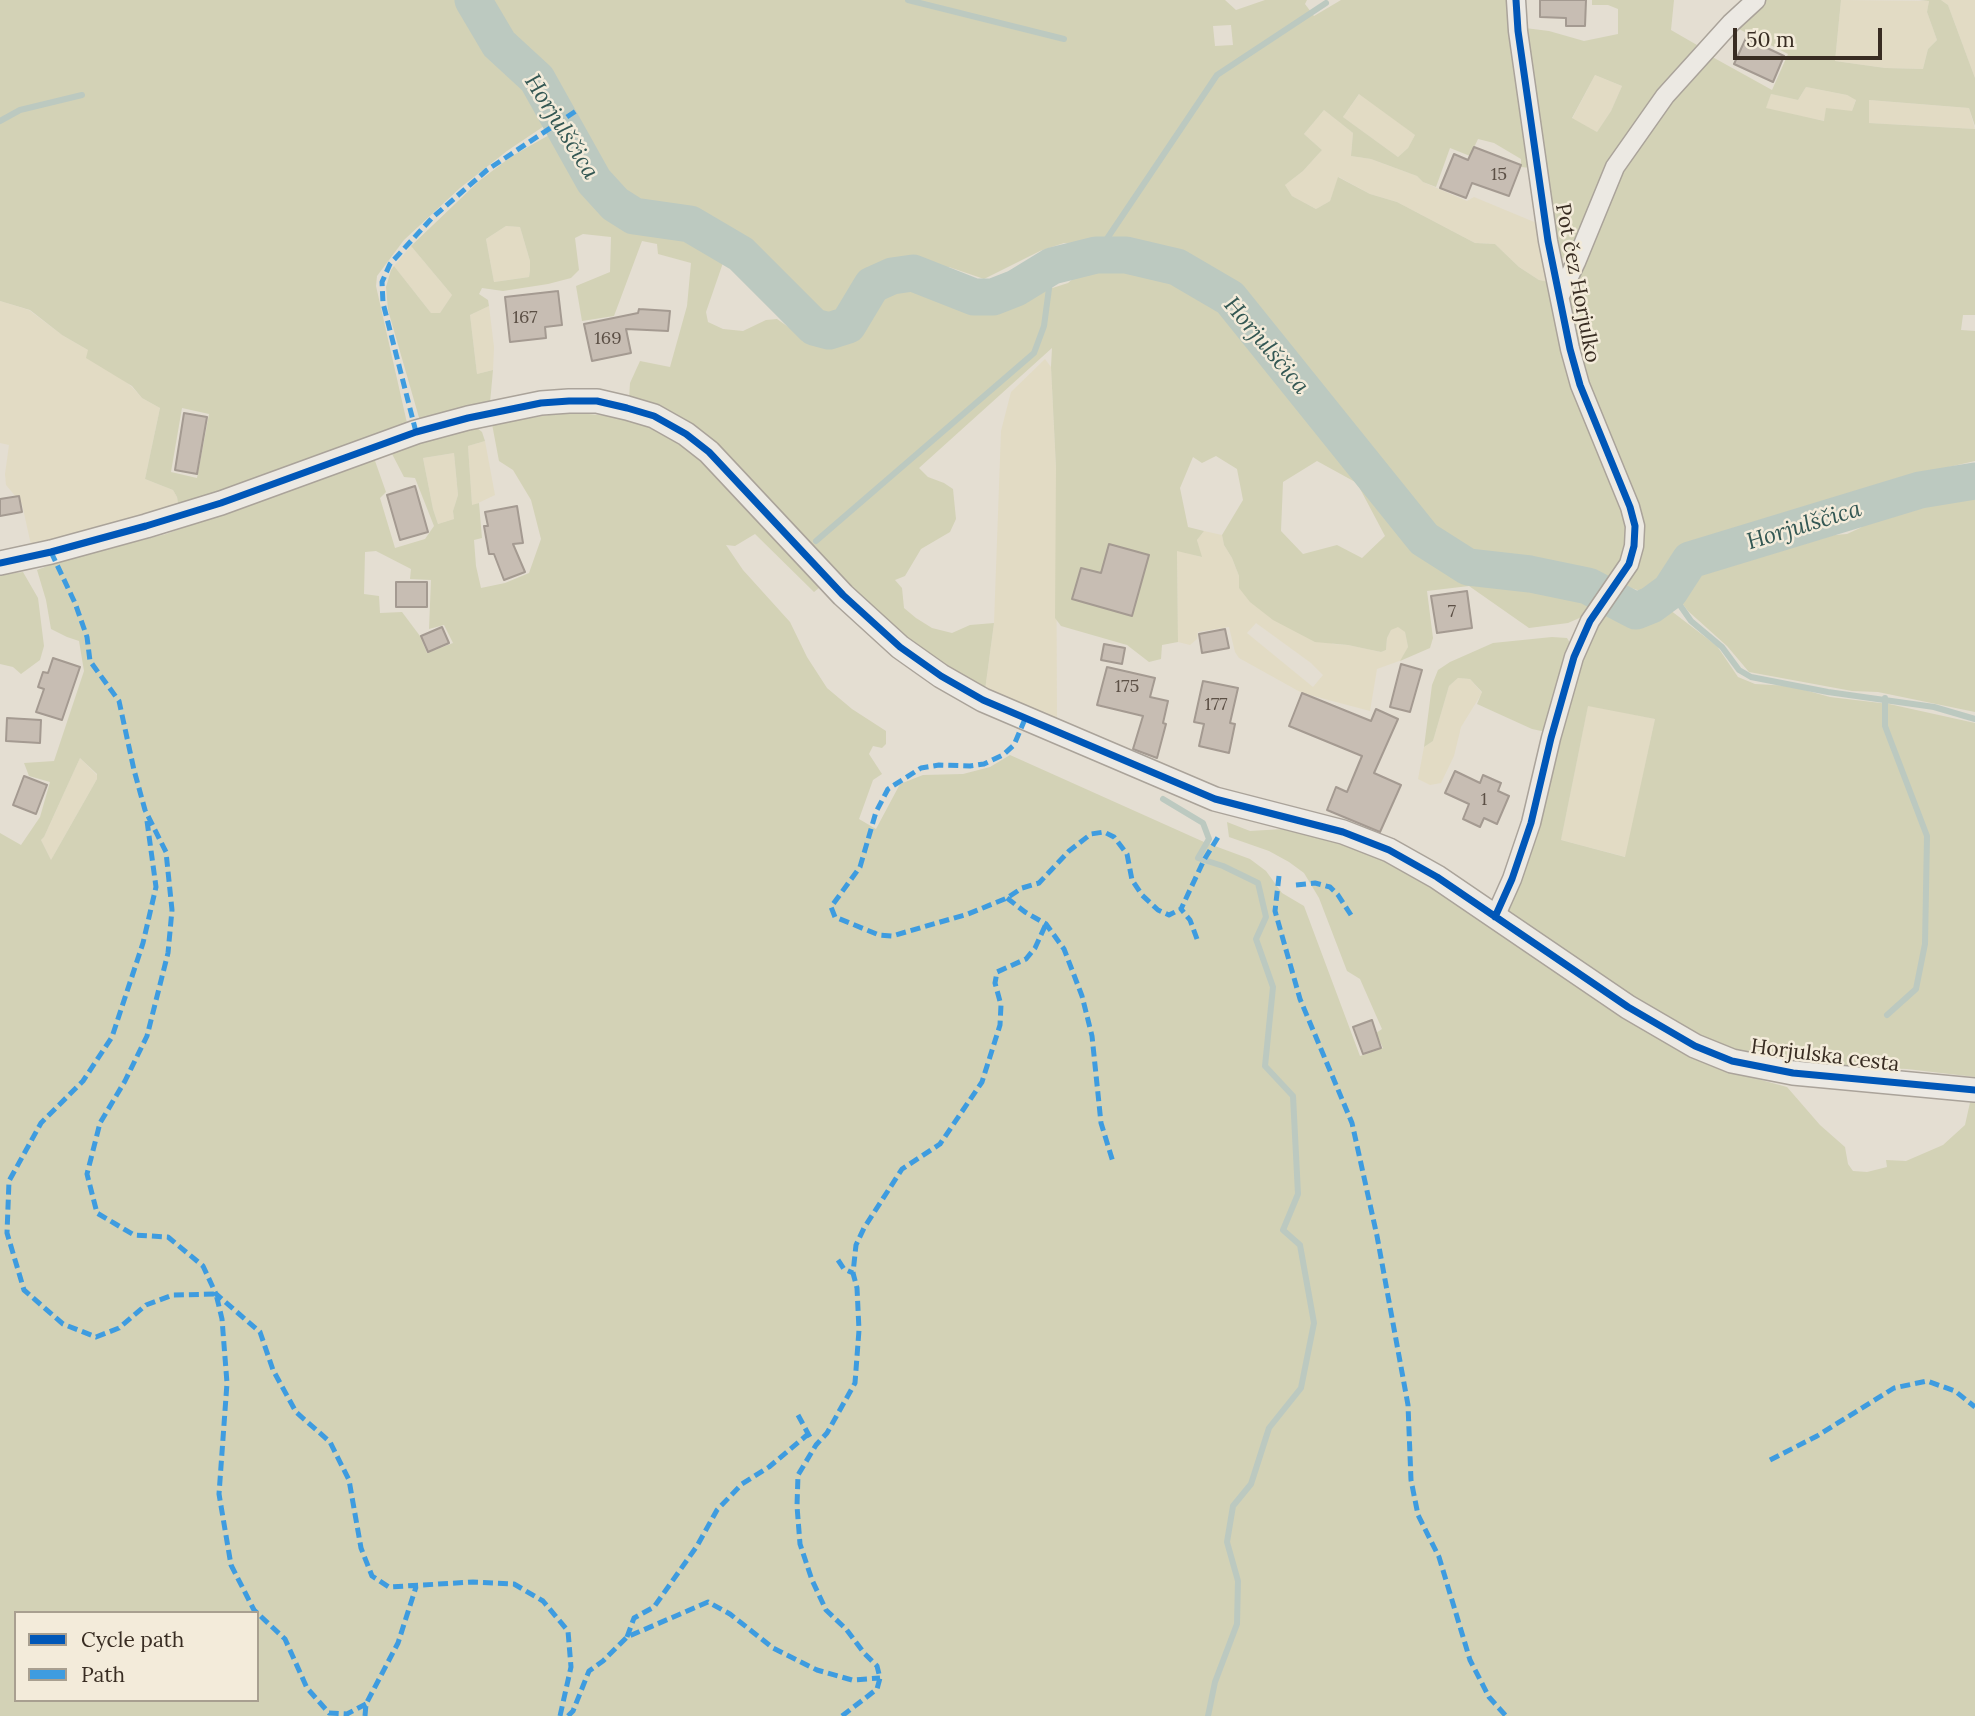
<!DOCTYPE html>
<html>
<head>
<meta charset="utf-8">
<style>
  body { margin:0 }
  #map { position:relative; width:1975px; height:1716px; overflow:hidden; background:#e4ded2; font-family:Lora,serif }
  canvas { display:block }
  .legend { position:absolute; left:14px; top:1611px; width:245px; height:91px; box-sizing:border-box; background:#f3ebda; border:2px solid #a89f90; margin:0; padding:9px 12px; list-style:none; font-size:21px; color:#382c22 }
  .legend li { display:flex; align-items:center; gap:14px; height:35px }
  .legend b { width:35px; border:2px solid #a89f90 }
  .scale { position:absolute; left:1733px; top:28px; width:149px; height:32px; box-sizing:border-box; border:4px solid #382c22; border-top:0; padding-left:9px; font-size:21px; line-height:24px; white-space:nowrap; color:#382c22; -webkit-text-stroke:5px #f3ebda; paint-order:stroke }
</style>
</head>
<body>
<div id="map">
<canvas width="1975" height="1716"></canvas>
<ul class="legend">
<li><b style="height:9px;background:#0057b8"></b>Cycle path</li>
<li><b style="height:9px;background:#3e9ce0"></b>Path</li>
</ul>
<div class="scale">50 m</div>
</div>
<script>
const ctx = document.querySelector('canvas').getContext('2d');
ctx.lineJoin = 'round';
function paint(path, color) { ctx.fillStyle = color; ctx.fill(path, 'evenodd'); }
const shape = rows => new Path2D(rows.map(r => 'M' + r).join(''));
function strokePath(path, color, width, dash) { ctx.strokeStyle = color; ctx.lineWidth = width; ctx.lineCap = dash ? 'butt' : 'round'; ctx.setLineDash(dash || []); ctx.stroke(path); }
function drawText(font, color, halo, rows, align = 'center') {
  ctx.font = font + ' Lora,serif'; ctx.lineWidth = 5; ctx.setLineDash([]); ctx.textBaseline = 'middle'; ctx.strokeStyle = halo; ctx.fillStyle = color; for (const [text, x, y, turn = 0] of rows) {
    ctx.save(); ctx.translate(x, y); ctx.rotate((+turn || 0) * Math.PI / 180); ctx.textAlign = isNaN(turn) ? turn : align; if (halo) ctx.strokeText(text, 0, 0); ctx.fillText(text, 0, 0); ctx.restore();
  }
}
paint(shape([
  [1841,0,1929,1,1927,12,1937,40,1928,49,1923,69,1885,68,1835,61],
  [1941,0,1975,0,1975,78,1948,5],
  [1595,75,1622,86,1611,111,1597,132,1572,119],
  [1806,87,1847,95,1856,99,1852,111,1825,121,1765,109,1771,94,1798,100],
  [1360,93,1415,135,1408,148,1398,157,1343,117],
  [1869,100,1969,108,1975,129,1869,123],
  [1324,110,1353,133,1351,156,1371,159,1417,176,1423,182,1467,201,1474,197,1539,224,1549,282,1539,280,1519,267,1495,244,1475,243,1397,202,1370,194,1339,177,1330,201,1316,209,1292,196,1285,185,1303,171,1322,150,1304,134],
  [506,226,520,227,530,261,530,270,529,277,494,282,486,239],
  [411,246,452,295,440,313,431,313,394,266],
  [0,301,29,310,62,335,88,350,132,387,142,398,160,408,145,479,173,490,177,497,179,509,85,536,31,545,22,504,6,485,5,474,9,445,0,443],
  [489,306,494,347,493,370,477,374,470,315],
  [1045,359,1051,367,1056,468,1057,723,985,690,994,623,1001,431,1011,392],
  [485,441,495,495,472,506,468,446],
  [454,453,458,495,453,511,454,519,438,524,433,509,423,458],
  [1204,531,1222,535,1224,545,1232,558,1239,576,1239,588,1333,644,1348,645,1381,652,1386,650,1387,638,1391,630,1398,626,1405,632,1408,647,1402,660,1377,669,1370,711,1302,693,1239,658,1235,652,1229,627,1198,632,1197,639,1190,645,1178,642,1177,550,1201,557,1197,540],
  [1256,623,1311,663,1323,675,1313,687,1247,633],
  [1458,678,1470,679,1482,693,1461,727,1454,756,1441,783,1430,785,1418,779,1424,747,1433,741,1449,686],
  [1588,705,1655,719,1626,857,1561,840],
  [80,758,97,775,97,779,51,860,41,840,44,837]
]), '#e2dbc4');
paint(shape([
  [0,0,457,0,473,27,527,84,553,120,507,151,460,188,404,240,377,276,376,286,407,423,179,509,177,497,173,490,145,479,160,408,142,398,132,386,86,358,88,350,62,335,30,310,0,301],
  [182,408,209,414,197,478,171,472],
  [481,0,1225,0,1236,10,1265,0,1307,0,1305,4,1314,16,1341,0,1509,0,1531,168,1521,167,1521,159,1494,143,1478,139,1470,156,1450,148,1436,187,1423,182,1417,176,1371,159,1351,156,1353,133,1324,110,1304,134,1322,150,1303,171,1285,185,1292,196,1316,209,1330,201,1338,177,1370,194,1397,202,1475,243,1495,244,1519,267,1539,280,1549,282,1618,493,1629,538,1624,558,1608,587,1565,565,1512,559,1478,559,1459,552,1430,532,1265,324,1219,274,1180,254,1122,242,1064,243,1040,251,984,279,949,267,890,266,869,275,853,294,841,318,818,316,800,304,754,253,717,227,687,216,629,202,607,184,593,168,577,117,572,109,505,36],
  [1231,25,1233,45,1215,46,1213,26],
  [1359,94,1415,135,1408,148,1398,157,1343,117],
  [1592,0,1674,0,1671,30,1697,45,1635,124,1571,259,1558,258,1525,28,1549,31,1584,41,1618,34,1618,9,1608,5,1592,5],
  [1595,75,1622,86,1611,111,1597,132,1572,118],
  [1762,0,1841,0,1835,61,1885,68,1923,69,1928,49,1937,40,1927,12,1929,1,1919,0,1941,0,1948,5,1975,78,1975,126,1969,108,1869,100,1869,123,1975,129,1975,315,1963,315,1961,330,1975,331,1975,461,1949,467,1934,476,1911,482,1884,486,1858,508,1837,521,1793,520,1699,552,1684,558,1664,577,1654,596,1626,586,1639,563,1642,538,1595,405,1568,312,1571,295,1617,175,1707,54,1772,90,1788,54,1733,26],
  [1806,87,1847,95,1856,100,1852,111,1826,108,1824,121,1766,108,1771,94,1798,100],
  [558,130,588,194,609,212,640,225,696,242,725,257,706,312,708,322,723,329,743,331,766,320,777,319,797,333,809,332,835,339,849,335,881,298,893,290,912,286,954,297,986,302,1009,302,1068,283,1089,265,1105,259,1156,267,1190,279,1220,298,1309,405,1414,538,1437,559,1460,573,1502,587,1520,584,1566,590,1599,598,1584,616,1568,623,1529,628,1469,586,1427,591,1433,638,1430,648,1400,661,1408,647,1405,632,1398,627,1391,630,1387,638,1386,650,1381,652,1348,645,1315,642,1273,620,1250,602,1239,588,1239,576,1232,558,1224,545,1222,535,1243,500,1237,469,1216,456,1202,463,1193,457,1180,488,1188,527,1204,531,1197,540,1202,557,1177,551,1178,642,1162,645,1161,659,1149,662,1127,645,1061,626,1055,618,1056,468,1051,367,1052,348,919,468,928,477,944,483,953,489,956,519,950,532,921,549,905,576,895,580,902,588,904,608,916,618,932,628,952,633,970,625,994,623,985,690,961,678,903,637,836,575,726,453,694,428,629,399,630,383,640,361,670,367,687,306,691,263,658,254,657,244,642,241,614,316,582,321,576,286,610,272,611,237,583,234,575,238,579,270,571,278,548,284,503,291,482,288,479,294,488,300,489,306,470,315,477,374,493,370,490,403,420,421,388,310,386,287,391,270,394,266,431,313,440,313,452,295,411,246,479,181,512,156],
  [506,226,520,227,530,261,530,270,529,277,494,282,486,239],
  [1317,461,1357,483,1385,536,1362,558,1337,545,1303,554,1281,531,1283,482],
  [568,412,619,417,656,430,688,450,702,460,819,588,814,592,755,534,735,546,726,545,743,570,790,622,807,657,827,688,852,709,886,731,886,744,882,748,873,746,869,754,882,774,873,780,859,819,876,829,900,784,923,775,963,774,990,767,1010,755,1204,842,1250,859,1266,871,1282,893,1304,906,1360,1056,1383,1048,1376,1033,1382,1029,1360,979,1347,971,1319,898,1304,873,1289,862,1269,851,1229,837,1227,822,1250,831,1283,829,1333,839,1387,860,1445,896,1607,1008,1678,1048,1739,1074,1787,1087,1820,1125,1845,1147,1848,1164,1853,1171,1867,1172,1887,1167,1886,1160,1906,1161,1943,1145,1965,1125,1971,1098,1975,1099,1975,1716,0,1716,0,833,21,845,40,817,50,782,29,776,24,763,54,761,84,671,79,641,67,637,51,629,46,600,37,570,60,561,166,534,374,458,386,492,380,498,395,548,425,539,434,526,415,478,404,477,390,450,476,427,482,432,485,441,468,446,472,505,479,503,482,538,474,540,476,566,481,588,505,583,529,573,541,539,531,500,513,470,499,461,492,424],
  [454,453,458,495,453,511,454,519,438,524,433,509,423,458],
  [376,551,411,569,410,579,431,580,429,629,444,625,453,643,427,653,420,636,402,612,380,613,379,596,364,594,365,552],
  [80,758,97,774,97,779,51,860,41,840,44,837],
  [16,1613,257,1613,257,1700,16,1700],
  [1975,493,1975,712,1878,692,1852,691,1749,672,1727,646,1688,611,1679,599,1679,584,1702,568,1722,560,1822,536,1847,534,1860,528,1886,508,1921,497],
  [23,572,38,598,44,646,40,660,21,674,13,667,0,664,0,575],
  [1607,608,1619,617,1633,620,1652,611,1670,610,1717,646,1738,677,1755,684,1790,686,1830,697,1889,704,1975,723,1975,1077,1907,1069,1805,1065,1738,1052,1688,1031,1625,994,1511,919,1505,903,1579,659],
  [1588,706,1655,719,1625,857,1561,840],
  [1552,637,1567,638,1570,643,1546,732,1532,729,1477,704,1482,692,1470,679,1458,678,1449,686,1433,741,1424,747,1432,685,1438,670,1450,662,1493,643]
]), '#d3d2b6');
strokePath(shape([
  [908,0,1064,39],
  [0,121,20,110,82,95],
  [1096,255,1217,75,1326,3],
  [816,541,1034,353,1044,326,1052,266],
  [1670,591,1691,621,1722,647,1739,670,1751,677,1828,692,1934,707,1975,719],
  [1885,698,1885,726,1927,836,1925,944,1916,989,1887,1015],
  [1163,799,1203,823,1209,839,1198,858,1223,866,1258,883,1266,917,1256,939,1273,987,1265,1066,1293,1096,1298,1194,1283,1230,1300,1245,1314,1323,1301,1388,1269,1428,1251,1484,1233,1506,1227,1542,1238,1581,1237,1624,1215,1682,1208,1716]
]), '#bcc9c0', 6);
strokePath(shape([
  [473,0,499,44,537,79,594,181,615,204,634,216,690,224,741,254,814,327,829,331,848,325,872,285,892,276,913,273,974,297,993,297,1016,288,1052,266,1096,255,1126,255,1177,267,1230,298,1424,539,1468,567,1530,574,1588,586,1636,611,1651,605,1670,591,1690,560,1920,490,1975,481]
]), '#bcc9c0', 37);
const building = shape([
  [1540,0,1586,0,1585,26,1566,26,1566,18,1540,17,1540,0],
  [1746,38,1784,56,1773,82,1734,64,1746,38],
  [1474,147,1521,165,1509,196,1472,183,1466,198,1440,188,1454,154,1468,160,1474,147],
  [558,291,562,325,545,327,546,338,510,342,505,297,558,291],
  [639,309,670,311,668,331,626,329,631,353,592,361,584,324,638,313,639,309],
  [184,413,207,417,197,474,175,470,184,413],
  [415,486,428,532,400,540,387,495,415,486],
  [19,496,22,512,0,516,0,499,19,496],
  [517,506,523,543,513,544,525,572,504,580,494,554,489,554,484,526,488,526,485,512,517,506],
  [1109,544,1149,555,1132,616,1072,599,1081,568,1101,573,1109,544],
  [396,582,427,582,427,607,396,607,396,582],
  [1467,591,1472,628,1437,633,1431,596,1467,591],
  [442,627,449,643,428,652,421,636,442,627],
  [1225,629,1229,648,1202,653,1199,634,1225,629],
  [1104,644,1125,648,1122,664,1101,660,1104,644],
  [53,658,80,667,62,720,36,712,44,689,38,687,43,672,48,673,53,658],
  [1401,664,1422,670,1410,712,1390,707,1401,664],
  [1107,667,1155,678,1150,697,1168,701,1163,723,1166,724,1157,758,1133,749,1143,716,1097,705,1107,667],
  [1203,681,1238,688,1230,723,1235,724,1229,753,1199,746,1204,724,1194,722,1203,681],
  [1302,693,1371,721,1376,709,1398,719,1374,773,1401,785,1380,832,1327,810,1336,787,1347,792,1362,756,1289,726,1302,693],
  [7,718,41,720,40,743,6,741,7,718],
  [1455,771,1480,783,1483,775,1501,783,1498,791,1509,796,1497,824,1484,818,1480,827,1463,819,1469,804,1445,793,1455,771],
  [24,776,47,785,36,814,13,805,24,776],
  [1372,1020,1381,1048,1363,1054,1353,1027,1372,1020]
]);
paint(building, '#c7bdb3');
strokePath(building, '#a49a91', 2);
const minor = shape([
  [1560,296,1576,262,1615,167,1665,96,1731,23,1756,0],
  [1495,917,1512,879,1531,823,1551,738,1574,657,1590,621,1629,564,1634,546,1635,526,1630,507,1580,385,1570,349,1548,241,1518,31,1516,0]
]);
const tertiary = shape([
  [0,563,51,552,146,526,221,503,416,432,468,418,541,403,569,401,597,401,627,408,654,416,686,434,709,452,843,595,900,647,941,676,983,700,1215,799,1343,832,1389,850,1437,877,1628,1007,1695,1046,1732,1061,1793,1073,1975,1090]
]);
strokePath(minor, '#aaa39a', 21);
strokePath(tertiary, '#aaa39a', 26);
strokePath(minor, '#ece9e3', 18);
strokePath(tertiary, '#ece9e3', 23);
strokePath(shape([
  [416,432,383,303,382,282,390,264,432,218,487,170,579,109],
  [51,552,75,603,87,637,90,661,119,701,134,770,145,810,166,852,172,910,168,953,147,1036,125,1081,100,1123,87,1174,97,1213,134,1235,168,1237,203,1266,216,1294,260,1332,273,1370,296,1412,330,1442,349,1480,361,1548,372,1576,389,1587,473,1582,514,1584,543,1601,568,1631,571,1667,560,1716],
  [1025,719,1014,745,1003,755,984,764,970,766,939,765,921,768,888,789,876,812,860,867,831,907,835,917,879,935,892,936,968,914,1007,898,1022,888,1039,883,1069,851,1091,834,1104,832,1114,837,1127,854,1132,880,1142,895,1158,910,1169,915,1181,909],
  [147,821,156,887,143,943,112,1037,83,1081,41,1123,9,1181,7,1233,24,1290,63,1324,96,1337,119,1328,146,1305,173,1295,216,1294,222,1319,227,1383,219,1494,231,1565,254,1610,285,1639,307,1688,329,1713,347,1714,366,1704],
  [1279,876,1275,911,1300,999,1352,1123,1377,1236,1408,1405,1411,1480,1418,1515,1439,1557,1470,1660,1489,1697,1506,1716],
  [1296,885,1315,883,1330,887,1338,895,1351,915],
  [1007,898,1025,912,1046,924,1064,949,1082,996,1092,1036,1101,1123,1113,1162],
  [1197,939,1190,920,1181,909,1204,860,1220,834],
  [838,1260,844,1269,853,1273],
  [798,1415,811,1439],
  [1770,1460,1817,1436,1894,1388,1927,1381,1955,1391,1975,1407],
  [627,1637,634,1618,654,1607,697,1546,717,1510,742,1484,769,1467,807,1435],
  [365,1716,366,1704,398,1643,416,1587],
  [568,1716,573,1711,589,1671,603,1661,627,1637,708,1602,730,1614,773,1648,817,1670,852,1680,880,1678],
  [842,1716,877,1689,880,1678,877,1666,864,1653,846,1629,826,1610,812,1580,800,1544,797,1506,798,1475,816,1445,827,1433,855,1383,859,1330,857,1288,853,1273,856,1245,864,1228,902,1169,940,1144,982,1082,1000,1025,1001,1005,995,983,997,972,1026,959,1035,948,1046,924]
]), '#3e9ce0', 5, [10, 5]);
strokePath(shape([
  [0,563,51,552,146,526,221,503,416,432,468,418,541,403,569,401,597,401,627,408,654,416,686,434,709,452,843,595,900,647,941,676,983,700,1215,799,1343,832,1389,850,1437,877,1628,1007,1695,1046,1732,1061,1793,1073,1975,1090],
  [1495,917,1512,879,1531,823,1551,738,1574,657,1590,621,1629,564,1634,546,1635,526,1630,507,1580,385,1570,349,1548,241,1518,31,1516,0]
]), '#0057b8', 7);
drawText('18px', '#5c5046', null, [
  ["15",1499,175],
  ["167",525,318],
  ["169",608,339],
  ["7",1452,612],
  ["175",1127,687],
  ["177",1216,705],
  ["1",1484,800]
]);
drawText('21px', '#382c22', '#f3ebda', [
  ["Pot čez Horjulko",1577,283,79],
  ["Horjulska cesta",1825,1056,7]
]);
drawText('italic 23px', '#335753', '#f3ebda', [
  ["Horjulščica",561,127,58],
  ["Horjulščica",1266,346,50],
  ["Horjulščica",1804,526,-17]
]);
</script>
</body>
</html>
